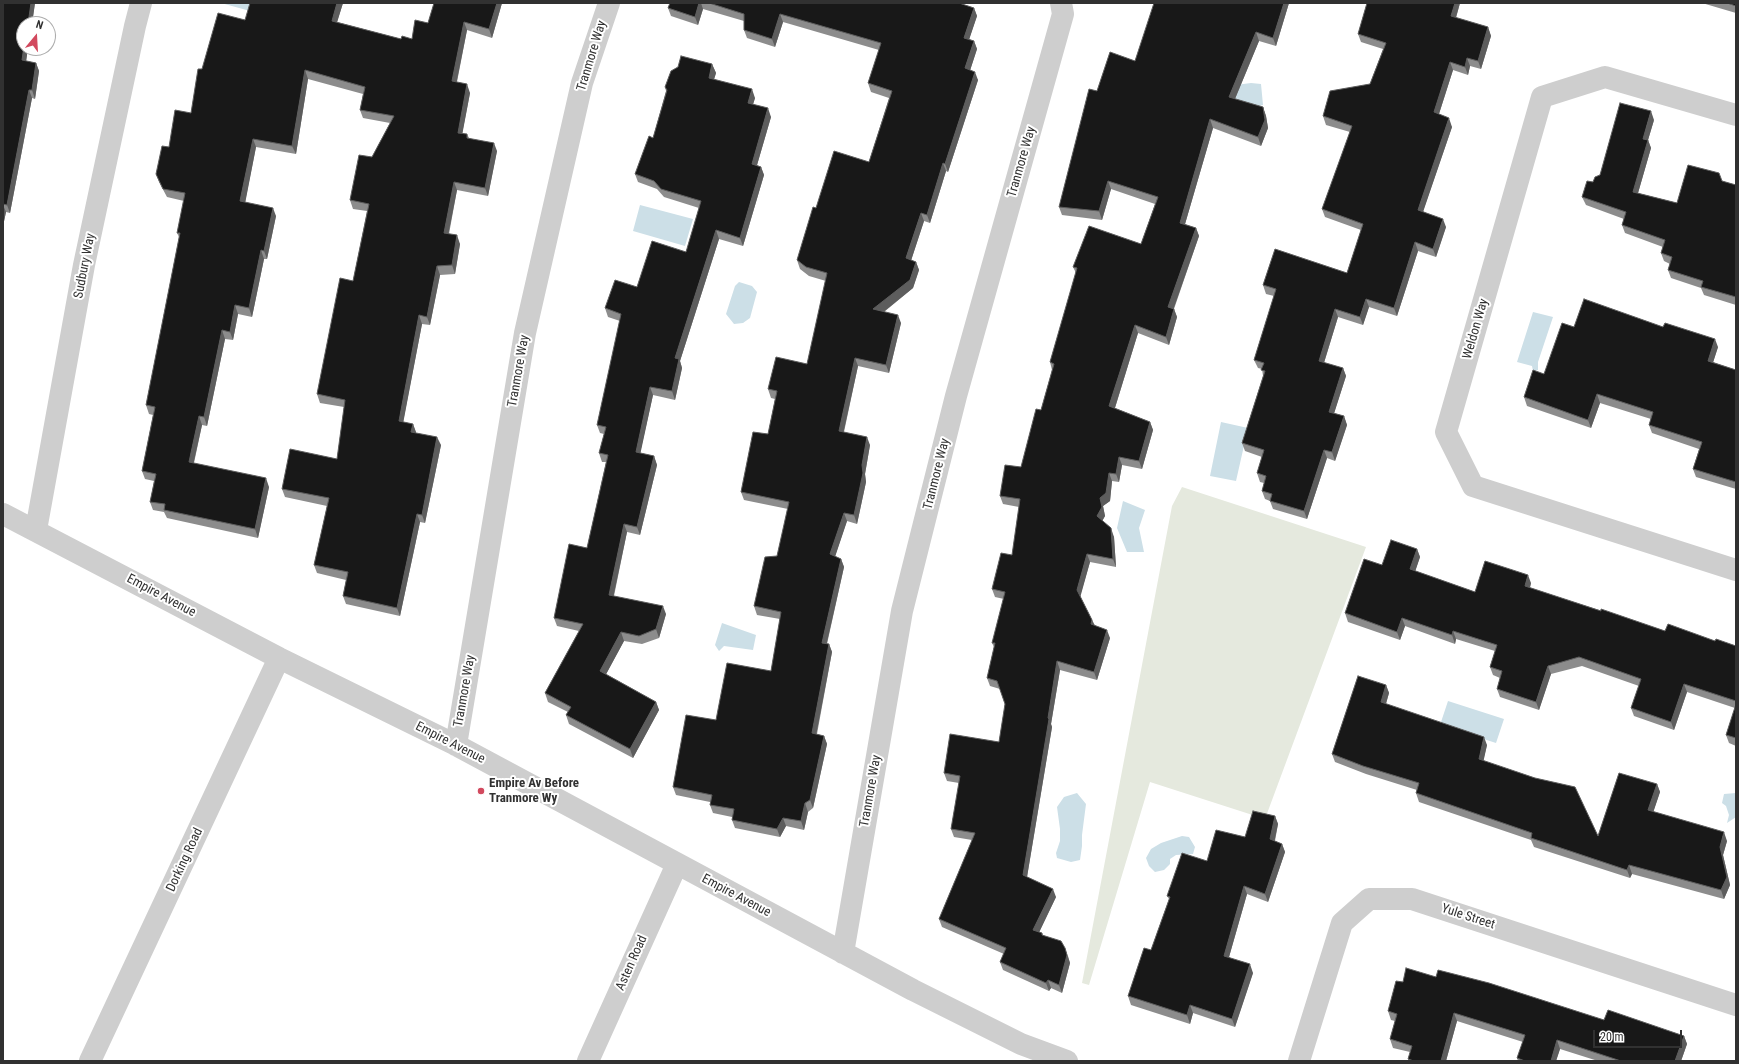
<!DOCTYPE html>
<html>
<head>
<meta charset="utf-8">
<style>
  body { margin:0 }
  #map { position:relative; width:1739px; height:1064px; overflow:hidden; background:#fff; font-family:"Roboto Condensed",sans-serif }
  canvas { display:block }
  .frame { position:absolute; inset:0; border:4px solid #313131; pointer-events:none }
  .north { position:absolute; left:16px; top:16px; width:40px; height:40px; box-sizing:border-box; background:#fff; border:1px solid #adadad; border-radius:50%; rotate:18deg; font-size:11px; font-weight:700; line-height:16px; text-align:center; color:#313131 }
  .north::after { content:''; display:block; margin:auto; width:14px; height:18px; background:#d2495e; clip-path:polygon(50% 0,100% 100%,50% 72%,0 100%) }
  .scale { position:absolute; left:1593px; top:1030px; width:89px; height:18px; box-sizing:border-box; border:2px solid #313131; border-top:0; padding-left:5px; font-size:12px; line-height:14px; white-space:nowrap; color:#313131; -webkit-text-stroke:3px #fff; paint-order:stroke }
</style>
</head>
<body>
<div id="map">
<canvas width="1739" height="1064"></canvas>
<div class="frame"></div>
<div class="north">N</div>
<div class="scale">20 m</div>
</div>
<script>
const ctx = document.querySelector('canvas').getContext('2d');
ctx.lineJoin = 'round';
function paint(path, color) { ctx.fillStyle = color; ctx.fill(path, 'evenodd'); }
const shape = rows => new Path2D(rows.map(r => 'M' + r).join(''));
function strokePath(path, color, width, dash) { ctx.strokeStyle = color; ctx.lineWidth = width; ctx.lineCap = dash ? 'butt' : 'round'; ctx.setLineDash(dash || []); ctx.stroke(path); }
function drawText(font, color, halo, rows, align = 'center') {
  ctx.font = font + ' "Roboto Condensed",sans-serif'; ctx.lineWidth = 4; ctx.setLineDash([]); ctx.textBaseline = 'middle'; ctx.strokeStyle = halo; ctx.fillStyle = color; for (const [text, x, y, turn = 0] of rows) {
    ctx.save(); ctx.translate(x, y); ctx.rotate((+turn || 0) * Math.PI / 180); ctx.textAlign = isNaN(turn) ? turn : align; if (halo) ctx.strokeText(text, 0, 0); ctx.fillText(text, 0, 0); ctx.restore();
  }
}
paint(shape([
  [1182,487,1366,547,1265,819,1150,782,1089,985,1082,983,1172,506]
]), '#e5e9de');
paint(shape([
  [221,3,252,3,250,11],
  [1251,83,1261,84,1263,105,1252,108,1246,107,1222,93,1228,86],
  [640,205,693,219,685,246,633,231],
  [739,282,752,286,757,292,750,318,743,323,734,324,726,314,735,286],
  [1533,312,1553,317,1538,362,1538,370,1533,371,1532,366,1517,362],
  [1221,422,1248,428,1236,481,1210,476],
  [1123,501,1145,510,1139,528,1144,552,1127,552,1117,528],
  [722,623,756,635,753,650,724,646,719,651,715,645],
  [1448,701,1504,719,1496,743,1440,725],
  [1077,793,1086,804,1082,835,1082,846,1080,860,1071,862,1057,858,1056,853,1060,841,1060,829,1057,807,1064,797],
  [1736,793,1736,817,1727,823,1729,815,1726,806,1722,803,1724,794],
  [1182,836,1189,837,1195,847,1193,854,1176,855,1170,859,1170,864,1164,870,1155,872,1149,866,1146,858,1151,849,1161,843]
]), '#ccdfe7');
strokePath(shape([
  [1736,115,1605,77,1542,97,1446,432,1473,486,1736,570],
  [3,514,279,658,456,745,913,990,1021,1044,1067,1061],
  [36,530,84,265,135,26,141,3],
  [456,745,525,333,582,83,609,3],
  [843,953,902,611,956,396,1063,14,1061,3],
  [90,1061,279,658],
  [588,1061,677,864],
  [1299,1061,1342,923,1369,899,1412,899,1736,1005]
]), '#cecece', 22);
paint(shape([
  [3,3,35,3,32,24,24,24,24,48,28,48,26,61,36,63,39,71,35,99,32,98,10,213,6,212,3,226],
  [343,3,337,22,401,39,412,39,428,23,434,3,502,3,492,38,467,30,457,82,470,93,462,134,467,134,469,138,497,151,488,196,457,190,449,234,460,244,455,274,440,275,430,325,422,324,403,422,413,424,416,433,441,445,425,523,420,522,400,616,346,604,343,596,346,580,317,573,314,565,327,506,285,497,282,489,337,459,344,407,320,403,317,394,353,281,367,211,353,209,350,200,372,157,390,123,363,118,360,110,363,94,308,79,296,154,256,147,245,202,276,216,267,259,264,259,252,317,238,314,233,340,225,339,207,426,202,425,194,463,269,487,258,538,167,518,164,512,153,510,150,502,154,481,145,479,142,471,153,415,149,414,146,405,179,237,177,233,184,201,167,197,159,182,156,174,169,147,191,113,202,69,245,20],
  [670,3,959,3,974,8,977,16,969,39,974,41,977,49,970,70,978,80,948,172,946,171,930,223,924,221,911,260,916,262,919,270,913,288,884,312,901,323,889,373,858,366,844,432,870,445,865,474,866,482,857,524,847,521,835,556,841,559,844,567,827,644,829,644,832,652,817,734,824,736,827,744,813,808,808,812,804,830,786,826,780,837,735,828,732,820,732,817,713,813,710,805,710,802,676,795,673,787,716,720,771,671,780,619,757,615,754,606,777,556,788,509,744,500,741,492,768,434,775,399,771,398,768,389,807,364,826,281,809,276,800,269,797,260,816,208,869,162,889,98,871,92,868,83,879,50,783,22,775,47,747,38,744,30,744,21,703,9,698,25,671,16,668,8],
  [1289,3,1276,46,1259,41,1235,99,1263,107,1266,116,1268,128,1261,146,1213,128,1185,224,1196,228,1199,236,1174,309,1177,317,1169,345,1138,333,1115,408,1150,422,1153,430,1142,469,1122,465,1119,482,1112,481,1110,501,1103,506,1105,516,1102,521,1114,537,1116,567,1090,562,1080,596,1095,626,1110,638,1097,680,1060,670,1051,724,1052,727,1027,877,1056,897,1039,932,1042,933,1043,935,1068,956,1070,963,1062,993,1051,988,1049,991,1003,970,1000,962,1004,954,942,927,939,919,972,840,954,837,951,829,959,783,947,781,944,773,999,742,1005,704,1000,689,990,686,987,678,994,647,992,643,1004,599,995,597,992,589,1012,555,1019,507,1003,504,1000,496,1021,467,1041,410,1052,370,1050,362,1076,273,1073,267,1141,244,1155,204,1111,189,1102,220,1062,215,1059,207,1097,91,1135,61],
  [1367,3,1460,3,1456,18,1488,27,1491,36,1481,69,1470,66,1468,75,1453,70,1439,114,1452,127,1423,211,1446,227,1436,257,1418,251,1397,316,1369,307,1363,325,1338,317,1324,363,1343,368,1346,376,1334,413,1344,416,1347,425,1335,461,1327,458,1307,519,1273,509,1270,501,1265,499,1262,491,1264,483,1260,482,1257,473,1262,457,1245,451,1242,443,1263,376,1262,369,1258,368,1254,360,1274,296,1266,294,1263,285,1347,273,1361,230,1325,217,1322,209,1350,132,1326,125,1323,116,1370,84,1383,49,1361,42,1358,34],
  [1702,3,1736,3,1736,13],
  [712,64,716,73,714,79,755,98,753,104,771,117,757,165,761,167,764,175,743,246,719,239,680,361,682,368,675,400,653,395,640,453,654,456,657,465,640,535,627,532,614,596,666,614,659,638,642,644,624,641,606,674,656,702,659,710,633,758,569,724,566,715,568,712,548,702,545,693,579,631,557,626,554,618,587,548,606,462,602,462,599,453,604,434,600,433,597,425,620,321,608,317,605,308,637,287,686,252,699,208,664,197,657,189,638,182,635,174,653,138,666,91,665,87],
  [1654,120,1648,140,1651,148,1638,193,1677,203,1722,181,1736,185,1736,305,1704,295,1701,288,1671,278,1668,270,1670,264,1664,261,1661,253,1663,247,1625,233,1622,225,1624,219,1586,205,1582,197,1593,182],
  [1574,327,1718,347,1713,362,1736,370,1736,489,1696,477,1693,469,1699,449,1652,433,1649,425,1651,419,1600,403,1591,428,1527,406,1524,397,1544,374],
  [1417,549,1420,557,1415,571,1475,592,1531,583,1530,588,1665,631,1715,641,1736,646,1736,746,1729,743,1726,735,1735,708,1687,692,1674,730,1634,716,1631,708,1639,686,1582,666,1551,674,1539,710,1500,697,1497,689,1500,678,1493,675,1490,667,1495,651,1456,639,1455,644,1405,626,1400,640,1348,622,1345,613,1382,565],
  [1386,685,1389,693,1386,704,1487,745,1483,761,1598,836,1657,784,1660,792,1653,812,1727,841,1723,855,1730,885,1724,899,1632,874,1630,878,1534,847,1531,840,1419,802,1416,793,1417,790,1366,774,1335,762,1332,754],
  [1275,816,1278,824,1275,841,1282,844,1285,852,1268,902,1247,894,1229,957,1253,973,1235,1027,1193,1013,1190,1024,1131,1005,1128,996,1151,950,1169,899,1167,896,1245,837],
  [1436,977,1604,1020,1684,1036,1687,1044,1681,1061,1598,1061,1560,1049,1556,1061,1518,1061,1517,1058,1523,1042,1457,1021,1446,1061,1409,1061,1408,1059,1410,1052,1393,1048,1390,1039,1395,1021,1391,1020,1388,1011,1403,982]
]), '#8c8c8c');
paint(shape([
  [31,3,35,3,32,24,28,24],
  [337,3,343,3,335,29,332,21],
  [497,3,502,3,492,38,489,29],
  [699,3,701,3,703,9,698,25,695,17],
  [1284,3,1289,3,1276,46,1273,38],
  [1455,3,1460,3,1454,24,1451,16],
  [974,8,977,16,967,46,964,38],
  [780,14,783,22,775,47,772,39],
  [464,22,467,30,455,90,452,81],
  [1488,27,1491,36,1481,69,1478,61],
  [1256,32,1259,41,1232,106,1229,97],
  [974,41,977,49,968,77,965,68],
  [24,48,28,48,25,69,22,60],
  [1467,58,1470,66,1468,75,1465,67],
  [1450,62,1453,70,1437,120,1434,112],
  [36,63,39,71,35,99,32,90],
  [712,64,716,73,712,86,709,78],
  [305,70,308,79,296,154,292,146],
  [975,72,978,80,948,172,945,164],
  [467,84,470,93,461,141,458,133],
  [752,89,755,98,751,111,748,103],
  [29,90,32,98,10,213,7,205],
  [1263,107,1266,116,1268,128,1261,146,1258,137],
  [768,108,771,117,755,172,752,164],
  [1651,111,1654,120,1648,140,1651,148,1636,200,1633,192,1643,139],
  [1449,118,1452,127,1421,218,1418,210],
  [1210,119,1213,128,1183,231,1180,223],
  [253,139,256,147,244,209,240,201],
  [494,143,497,151,488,196,485,188],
  [943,163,946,171,930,223,927,215],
  [761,167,764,175,743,246,740,238],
  [1108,181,1111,189,1102,220,1099,211],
  [454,182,457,190,447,241,444,233],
  [3,205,6,212,3,226],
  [273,208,276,216,267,259,264,251],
  [921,213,924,221,909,267,906,258],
  [1443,219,1446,227,1436,257,1433,249],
  [1196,228,1199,236,1171,316,1168,307],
  [716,230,719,239,680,361,682,368,675,400,672,391,675,358],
  [457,235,460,244,455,274,452,265],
  [1415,242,1418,251,1397,316,1394,308],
  [261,250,264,259,252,317,249,308],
  [916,262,919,270,913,288,876,318,873,309],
  [437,266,440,275,430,325,427,317],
  [1366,299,1369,307,1363,325,1360,317],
  [235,305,238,314,233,340,230,332],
  [1174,309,1177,317,1169,345,1166,337],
  [1335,309,1338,317,1322,369,1319,361],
  [419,315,422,324,402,429,399,421],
  [898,315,901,323,889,373,886,365],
  [1135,325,1138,333,1113,414,1109,406],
  [222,330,225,339,207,426,204,417],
  [1715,339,1718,347,1711,369,1708,361],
  [855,358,858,366,842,439,839,431],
  [1343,368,1346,376,1332,420,1329,412],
  [650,387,653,395,639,460,636,452],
  [1597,394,1600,403,1591,428,1588,420],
  [199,416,202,425,192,470,189,462],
  [1344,416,1347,425,1335,461,1332,452],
  [1150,422,1153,430,1142,469,1139,461],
  [413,424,416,432,414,440,411,432],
  [437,437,441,445,425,523,422,515],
  [867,437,870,445,865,474,866,482,857,524,854,515,862,465],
  [1324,450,1327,458,1307,519,1304,511],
  [654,456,657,465,640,535,637,527],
  [1119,457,1122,465,1119,482,1116,474],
  [1109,473,1112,481,1110,501,1103,506,1105,516,1100,525,1097,516,1100,498],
  [266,478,269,487,258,538,255,529],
  [844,513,847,521,833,563,830,554],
  [417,514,420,522,400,616,397,608],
  [624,524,627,532,612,603,609,595],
  [1111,528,1114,537,1116,567,1113,559],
  [1417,549,1420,557,1413,578,1410,569],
  [1087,554,1090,562,1080,598,1077,590],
  [841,559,844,567,825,651,822,643],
  [1528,575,1531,583,1528,594,1525,586],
  [663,606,666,614,659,638,656,629],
  [1402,618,1405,626,1400,640,1397,632],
  [1092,620,1096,628,1091,624],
  [1107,630,1110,638,1097,680,1094,672],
  [1453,631,1456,639,1455,644,1452,635],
  [621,632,624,641,603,680,600,671],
  [829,644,832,652,815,741,812,733],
  [1057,661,1060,670,1051,724,1052,727,1026,883,1023,875],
  [1548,666,1551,674,1539,710,1536,702],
  [1684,684,1687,692,1674,730,1671,722],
  [1386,685,1389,693,1384,710,1381,702],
  [656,702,659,710,633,758,630,749],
  [824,736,827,744,813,808,810,800],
  [1484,737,1487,745,1482,768,1479,759],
  [1657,784,1660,792,1651,819,1648,810],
  [805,803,808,812,804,830,801,821],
  [1275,816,1278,824,1273,848,1270,839],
  [783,818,786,826,780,837,777,829],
  [1724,832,1727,841,1723,855,1730,885,1724,899,1721,890,1720,847],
  [1282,844,1285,852,1268,902,1265,894],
  [1629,865,1632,874,1630,878,1627,870],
  [1244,886,1247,894,1227,964,1224,956],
  [1053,889,1056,897,1036,939,1033,930],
  [1065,948,1070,963,1062,993,1059,985],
  [1250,964,1253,973,1235,1027,1232,1019],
  [1048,980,1051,988,1049,991,1046,983],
  [1190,1005,1193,1013,1190,1024,1187,1015],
  [1454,1013,1457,1021,1446,1061,1441,1061],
  [1684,1036,1687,1044,1681,1061,1675,1061],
  [1557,1040,1560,1049,1556,1061,1551,1061]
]), '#5d5d5d');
const building = shape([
  [3,3,31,3,28,24,24,24,24,46,22,60,36,63,32,90,29,90,7,205,3,204,3,3],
  [250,3,337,3,332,21,401,39,402,36,412,39,415,20,428,23,434,3,497,3,489,29,464,22,452,81,467,84,458,133,467,134,467,138,494,143,485,188,454,182,444,233,457,235,452,265,437,266,427,317,419,315,399,421,413,424,411,432,437,437,422,515,417,514,397,608,343,596,348,572,314,565,329,498,282,489,290,449,337,459,345,400,317,394,340,278,353,281,369,204,350,200,359,155,372,157,394,116,360,110,365,87,305,70,292,146,253,139,240,201,273,208,264,251,261,250,249,308,235,305,230,332,222,330,204,417,199,416,189,462,266,478,255,529,164,510,165,504,150,502,156,474,142,471,155,407,146,405,180,233,177,233,185,193,163,189,156,174,162,146,169,147,175,110,191,113,198,69,202,69,218,13,245,20,250,3],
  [670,3,699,3,695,17,668,8,670,3],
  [709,3,959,3,974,8,964,38,974,41,965,68,975,72,945,164,943,163,927,215,921,213,906,258,916,262,910,280,873,309,898,315,886,365,855,358,839,431,867,437,862,465,863,473,854,515,844,513,830,554,841,559,822,643,829,644,812,733,824,736,810,800,805,803,801,821,783,818,777,829,732,820,734,809,710,805,712,795,673,787,686,715,716,720,727,663,771,671,781,612,754,606,765,557,777,556,789,502,741,492,753,432,768,434,777,391,768,389,776,357,807,364,827,273,806,267,797,260,813,207,816,208,834,151,869,162,892,91,868,83,881,43,780,14,772,39,744,30,744,14,709,3],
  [1154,3,1284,3,1273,38,1256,32,1229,97,1263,107,1265,120,1258,137,1210,119,1180,223,1196,228,1168,307,1174,309,1166,337,1135,325,1109,406,1150,422,1139,461,1119,457,1116,474,1109,473,1106,493,1100,498,1102,507,1097,516,1111,528,1113,559,1087,554,1077,590,1092,620,1091,624,1107,630,1094,672,1057,661,1048,718,1049,719,1023,875,1053,889,1033,930,1042,933,1042,935,1061,941,1065,948,1067,955,1059,985,1048,980,1046,983,1000,962,1006,948,939,919,975,833,951,829,960,776,944,773,950,734,999,742,1005,704,997,681,987,678,995,643,992,643,1005,592,992,589,1001,553,1012,555,1020,499,1000,496,1005,465,1021,467,1036,409,1041,410,1054,364,1050,362,1077,268,1073,267,1089,226,1141,244,1158,197,1108,181,1099,211,1059,207,1089,89,1097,91,1110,52,1135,61,1154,3],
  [1367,3,1455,3,1451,16,1488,27,1478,61,1467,58,1465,67,1450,62,1434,112,1449,118,1418,210,1443,219,1433,249,1415,242,1394,308,1366,299,1360,317,1335,309,1319,361,1343,368,1329,412,1344,416,1332,452,1324,450,1304,511,1270,501,1272,494,1262,491,1266,476,1257,473,1264,450,1242,443,1265,371,1261,370,1264,363,1254,360,1276,289,1263,285,1275,249,1347,273,1363,224,1322,209,1352,126,1323,116,1330,91,1370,84,1386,43,1358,34,1367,3],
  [1727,3,1736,3,1736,6,1727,3],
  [681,56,712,64,709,78,752,89,748,103,768,108,752,164,761,167,740,238,716,230,675,358,679,359,672,391,650,387,636,452,654,456,637,527,624,524,609,595,663,606,656,629,639,636,621,632,600,671,656,702,630,749,566,715,571,707,545,693,583,624,554,618,569,544,587,548,608,455,599,453,606,427,597,425,621,314,605,308,615,280,637,287,652,241,686,252,701,201,661,189,654,181,635,174,649,136,653,138,667,90,665,87,671,71,678,67,681,56],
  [1620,103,1651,111,1643,139,1648,140,1633,192,1677,203,1688,165,1719,173,1722,181,1736,185,1736,297,1701,287,1703,281,1668,270,1672,257,1661,253,1665,240,1622,225,1626,212,1582,197,1587,181,1593,182,1595,177,1600,175,1620,103],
  [1584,299,1663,327,1665,323,1715,339,1708,361,1736,370,1736,482,1693,469,1702,442,1649,425,1653,412,1597,394,1588,420,1524,397,1533,370,1544,374,1562,323,1574,327,1584,299],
  [1391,540,1417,549,1410,569,1475,592,1485,561,1528,575,1525,586,1601,611,1601,609,1665,631,1668,624,1715,641,1716,639,1736,646,1736,701,1684,684,1671,722,1631,708,1641,679,1579,657,1548,666,1536,702,1497,689,1502,671,1490,667,1497,645,1453,631,1452,635,1402,618,1397,632,1345,613,1364,559,1382,565,1391,540],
  [1358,676,1386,685,1381,702,1484,737,1479,759,1535,778,1575,787,1598,836,1619,773,1657,784,1648,810,1724,832,1720,847,1727,877,1721,890,1629,865,1627,870,1531,838,1532,833,1416,793,1419,783,1363,766,1332,754,1358,676],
  [1736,704,1736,738,1726,735,1736,704],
  [1253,811,1275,816,1270,839,1282,844,1265,894,1244,886,1224,956,1250,964,1232,1019,1190,1005,1187,1015,1128,996,1144,948,1151,950,1170,897,1167,896,1182,853,1207,861,1216,830,1245,837,1253,811],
  [1406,968,1436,977,1438,970,1489,983,1604,1020,1608,1010,1684,1036,1675,1061,1621,1061,1557,1040,1551,1061,1525,1061,1517,1058,1525,1035,1454,1013,1441,1061,1414,1061,1408,1059,1412,1046,1390,1039,1397,1014,1388,1011,1396,981,1403,982,1406,968]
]);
paint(building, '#181818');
strokePath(building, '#5d5d5d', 1);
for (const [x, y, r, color] of [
  [481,791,4,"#d2495e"]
]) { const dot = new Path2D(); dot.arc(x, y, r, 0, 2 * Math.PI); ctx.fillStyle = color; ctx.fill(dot); strokePath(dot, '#fff', 1.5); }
drawText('13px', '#313131', '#fff', [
  ["Tranmore Way",592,56,-73],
  ["Tranmore Way",1022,162,-74],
  ["Sudbury Way",85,266,-79],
  ["Weldon Way",1476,329,-74],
  ["Tranmore Way",519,371,-80],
  ["Tranmore Way",937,474,-76],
  ["Empire Avenue",161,596,28],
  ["Tranmore Way",465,691,-80],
  ["Empire Avenue",450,743,27],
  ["Tranmore Way",871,791,-80],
  ["Dorking Road",185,860,-65],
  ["Empire Avenue",736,896,28],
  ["Yule Street",1468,917,18],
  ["Asten Road",632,963,-66]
]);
drawText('bold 13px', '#313131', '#fff', [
  ["Empire Av Before",489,784],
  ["Tranmore Wy",489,799]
], 'left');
</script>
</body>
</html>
